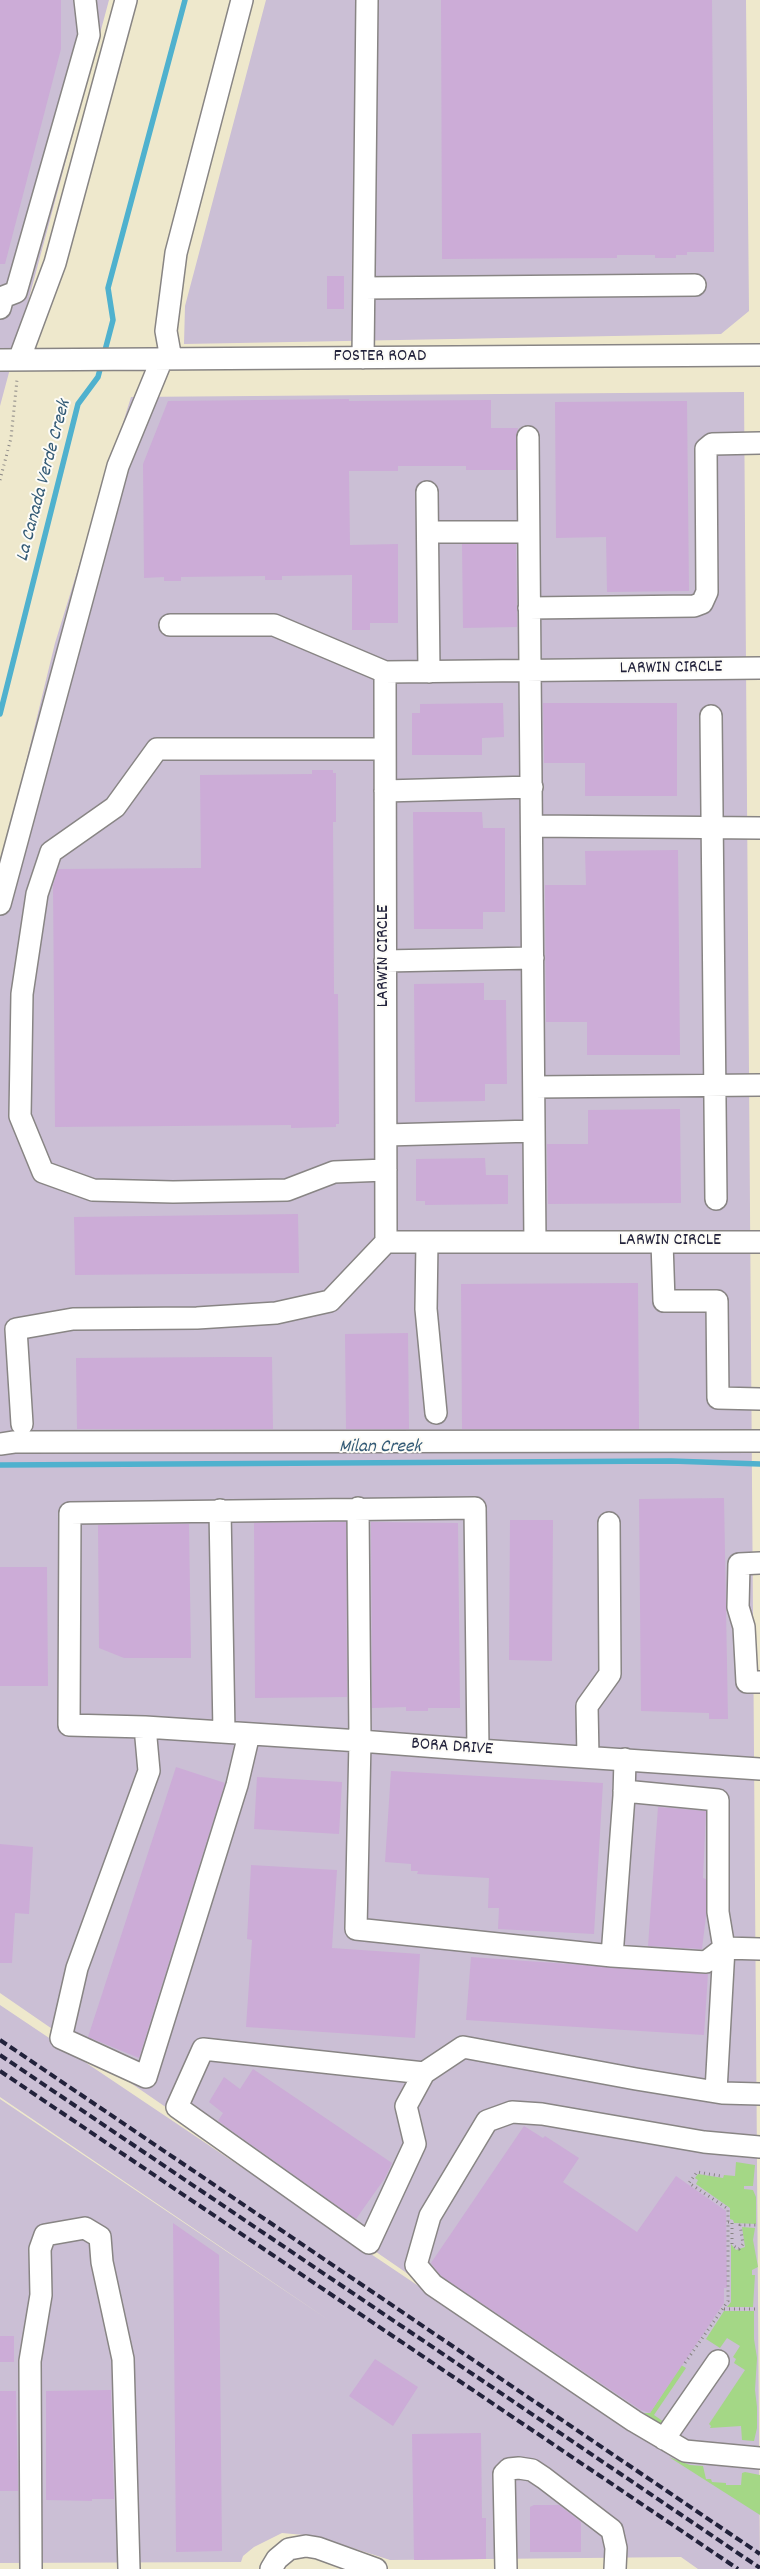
<!DOCTYPE html>
<html>
<head>
<meta charset="utf-8">
<style>
  body { margin:0 }
  canvas { display:block; background:#eee8cc }
</style>
</head>
<body>
<canvas width="760" height="2569"></canvas>
<script>
const ctx = document.querySelector('canvas').getContext('2d');
ctx.lineJoin = 'round';
function paint(path, color) { ctx.fillStyle = color; ctx.fill(path, 'evenodd'); }
const shape = rows => new Path2D(rows.map(r => 'M' + r).join(''));
function strokePath(path, color, width, dash) { ctx.strokeStyle = color; ctx.lineWidth = width; ctx.lineCap = dash ? 'butt' : 'round'; ctx.setLineDash(dash || []); ctx.stroke(path); }
function drawText(font, color, halo, rows, align = 'center') {
  ctx.font = font + ' Dekko,sans-serif'; ctx.lineWidth = 4; ctx.setLineDash([]); ctx.textBaseline = 'middle'; ctx.strokeStyle = halo; ctx.fillStyle = color; for (const [text, x, y, turn = 0] of rows) {
    ctx.save(); ctx.translate(x, y); ctx.rotate((+turn || 0) * Math.PI / 180); ctx.textAlign = isNaN(turn) ? turn : align; if (halo) ctx.strokeText(text, 0, 0); ctx.fillText(text, 0, 0); ctx.restore();
  }
}
paint(shape([
  [0,0,109,0,0,406],
  [266,0,746,0,749,311,721,334,184,344,185,306],
  [744,392,760,2569,698,2569,681,2557,390,2560,315,2536,282,2533,254,2547,243,2556,241,2562,0,2563,0,2099,333,2323,0,2097,0,2005,703,2477,0,1993,0,869,55,643,131,397]
]), '#cbbfd5');
paint(shape([
  [736,2162,755,2165,753,2186,744,2186,744,2189,753,2190,756,2197,756,2224,734,2223,733,2220,730,2219,730,2208,696,2184,698,2180,695,2178,698,2174,723,2178,724,2175,735,2176],
  [742,2227,755,2228,753,2240,758,2267,752,2270,752,2275,755,2275,753,2307,727,2307,731,2302,731,2244,736,2250,745,2247],
  [724,2311,754,2311,754,2339,757,2358,755,2390,757,2407,757,2428,754,2441,742,2440,741,2426,710,2428,711,2426,709,2424,745,2370,734,2363,736,2359,733,2357,740,2346,727,2338,720,2348,706,2339],
  [681,2365,686,2368,654,2415,664,2422,662,2425,644,2413,650,2413],
  [669,2457,690,2465,703,2466,706,2479,711,2479,712,2482,726,2483,726,2485,741,2485,742,2473,745,2472,760,2475,760,2515]
]), '#a4d786');
strokePath(shape([
  [0,714,78,404,98,377,113,320,108,288,185,0],
  [0,1465,671,1461,760,1464]
]), '#4fb1ce', 5.5);
paint(shape([
  [0,0,61,0,61,49,5,264,0,264],
  [441,0,712,0,714,252,687,252,687,255,676,255,676,258,655,258,655,255,617,255,617,258,442,259],
  [327,276,344,276,344,309,327,309],
  [349,399,349,401,491,400,491,428,518,428,516,437,516,470,466,470,466,466,398,466,398,471,349,471,350,545,398,544,398,623,370,623,370,630,352,630,352,575,282,576,282,580,265,580,265,576,181,577,181,581,164,581,164,577,144,578,143,464,168,401],
  [687,401,689,591,607,592,606,537,556,538,555,402],
  [462,544,516,544,517,627,463,628],
  [503,703,504,737,482,738,482,755,412,755,412,713,420,713,420,704],
  [543,703,677,703,677,796,585,796,585,763,544,763],
  [312,770,333,770,333,773,336,773,336,822,333,822,334,994,338,994,339,1124,336,1124,336,1127,291,1128,291,1125,55,1127,53,885,58,869,201,868,200,775,312,774],
  [413,812,482,812,483,828,505,828,505,912,483,912,483,929,414,929],
  [678,850,680,1055,587,1055,587,1022,546,1022,545,885,586,885,585,851],
  [484,983,484,1000,506,1000,507,1084,485,1084,485,1101,415,1102,414,984],
  [680,1109,681,1203,548,1204,547,1144,588,1144,588,1110],
  [485,1158,486,1175,508,1175,508,1204,425,1205,425,1201,416,1201,416,1159],
  [298,1214,299,1273,75,1275,74,1217],
  [638,1283,639,1429,462,1429,461,1284],
  [408,1333,409,1429,346,1429,345,1334],
  [228,1357,272,1357,273,1429,77,1429,76,1358],
  [724,1498,728,1719,709,1719,709,1713,641,1711,639,1499],
  [510,1520,553,1520,552,1661,509,1660],
  [346,1522,347,1697,255,1698,254,1523],
  [371,1522,458,1523,460,1708,428,1708,428,1711,406,1711,406,1707,372,1708],
  [189,1524,191,1658,124,1658,99,1648,98,1525],
  [0,1567,47,1567,48,1686,0,1686],
  [176,1767,225,1783,139,2058,88,2037],
  [391,1771,603,1783,594,1934,498,1929,499,1908,488,1908,489,1878,417,1874,418,1871,411,1871,411,1864,385,1862],
  [257,1777,342,1782,339,1834,254,1829],
  [658,1807,706,1811,703,1878,706,1879,706,1916,702,1949,648,1946],
  [0,1844,33,1847,29,1914,15,1913,12,1963,0,1963],
  [251,1865,337,1870,332,1948,420,1954,415,2038,246,2027,252,1940,247,1939],
  [471,1957,708,1974,704,2035,466,2020],
  [253,2069,392,2163,385,2178,356,2219,218,2121,223,2113,209,2102,224,2077,240,2089],
  [524,2126,543,2138,545,2136,579,2158,563,2182,637,2232,676,2176,726,2211,727,2288,724,2288,724,2303,650,2413,641,2410,441,2276,431,2263],
  [173,2223,219,2255,222,2551,176,2552],
  [0,2336,14,2336,14,2362,0,2362],
  [375,2359,418,2387,393,2426,349,2396],
  [111,2390,114,2499,92,2499,92,2501,46,2500,46,2391],
  [0,2391,16,2391,18,2491,0,2491],
  [481,2433,482,2518,486,2518,486,2559,414,2560,412,2434],
  [534,2505,559,2505,581,2522,581,2552,530,2552,530,2507]
]), '#ccacd7');
const minor = shape([
  [364,288,695,285],
  [0,308,3,297,16,292,89,35,85,0],
  [363,358,367,0],
  [171,359,166,331,176,253,242,0],
  [0,360,760,355],
  [19,360,55,263,126,0],
  [528,437,535,1242],
  [427,492,429,672],
  [428,532,528,532],
  [529,608,694,606,702,603,707,592,706,449,712,444,760,443],
  [170,625,274,625,385,672],
  [760,668,385,672,386,1242,760,1242],
  [711,716,716,1199],
  [385,749,157,749,115,807,51,852,37,894,22,994,20,1116,43,1172,93,1190,173,1192,287,1190,334,1172,386,1170],
  [385,791,532,787],
  [532,826,760,828],
  [0,904,118,466,162,359],
  [385,961,533,958],
  [534,1087,760,1085],
  [386,1135,534,1131],
  [427,1242,426,1309,436,1413],
  [662,1242,664,1301,717,1301,718,1398,760,1399],
  [22,1424,16,1329,73,1319,197,1318,276,1313,330,1301,386,1242],
  [0,1444,14,1442,760,1441],
  [358,1508,360,1741,356,1929,612,1956,624,1796,625,1759],
  [220,1510,224,1732],
  [760,1563,739,1564,738,1607,744,1627,747,1682,760,1682],
  [145,1727,149,1771,77,1968,61,2038,146,2077,237,1785,249,1734],
  [478,1750,475,1508,70,1513,69,1725,145,1727,360,1741,478,1750,760,1769],
  [588,1757,587,1706,610,1674,609,1523],
  [624,1791,718,1800,718,1912,724,1948,716,2091],
  [612,1956,706,1962,724,1948,760,1949],
  [424,2073,203,2049,177,2107,369,2243,415,2144,406,2106,424,2073,463,2047,636,2079,722,2093,760,2094],
  [760,2147,704,2142,542,2114,512,2112,487,2121,430,2216,416,2265,433,2285,634,2421,685,2451,760,2458],
  [664,2439,718,2361],
  [31,2569,30,2361,41,2295,40,2249,45,2235,85,2228,100,2237,102,2262,123,2359,129,2569],
  [271,2569,277,2559,289,2549,306,2546,318,2548,376,2569],
  [506,2569,504,2474,509,2469,519,2468,532,2470,544,2478,612,2530,616,2548,615,2569]
]);
strokePath(minor, '#888584', 24);
strokePath(shape([
  [0,480,11,438,17,380],
  [728,2222,732,2222,732,2245,739,2249,743,2244,740,2225,757,2225],
  [724,2309,757,2309],
  [685,2363,728,2301,728,2209,689,2183,697,2172,721,2176]
]), '#888584', 3, [1, 4]);
strokePath(minor, '#fff', 21);
strokePath(shape([
  [0,2040,760,2554],
  [0,2055,760,2568],
  [0,2071,738,2569]
]), '#22223b', 4, [8, 4]);
drawText('18px', '#22223b', '#fdfcf7', [
  ["FOSTER ROAD",380,358],
  ["LARWIN CIRCLE",671,669,-1],
  ["LARWIN CIRCLE",385,956,-90],
  ["LARWIN CIRCLE",670,1242],
  ["BORA DRIVE",452,1748,4]
]);
drawText('italic 19px', '#345b76', '#fdfcf7', [
  ["La Canada Verde Creek",45,481,-75],
  ["Milan Creek",380,1448]
]);
</script>
</body>
</html>
